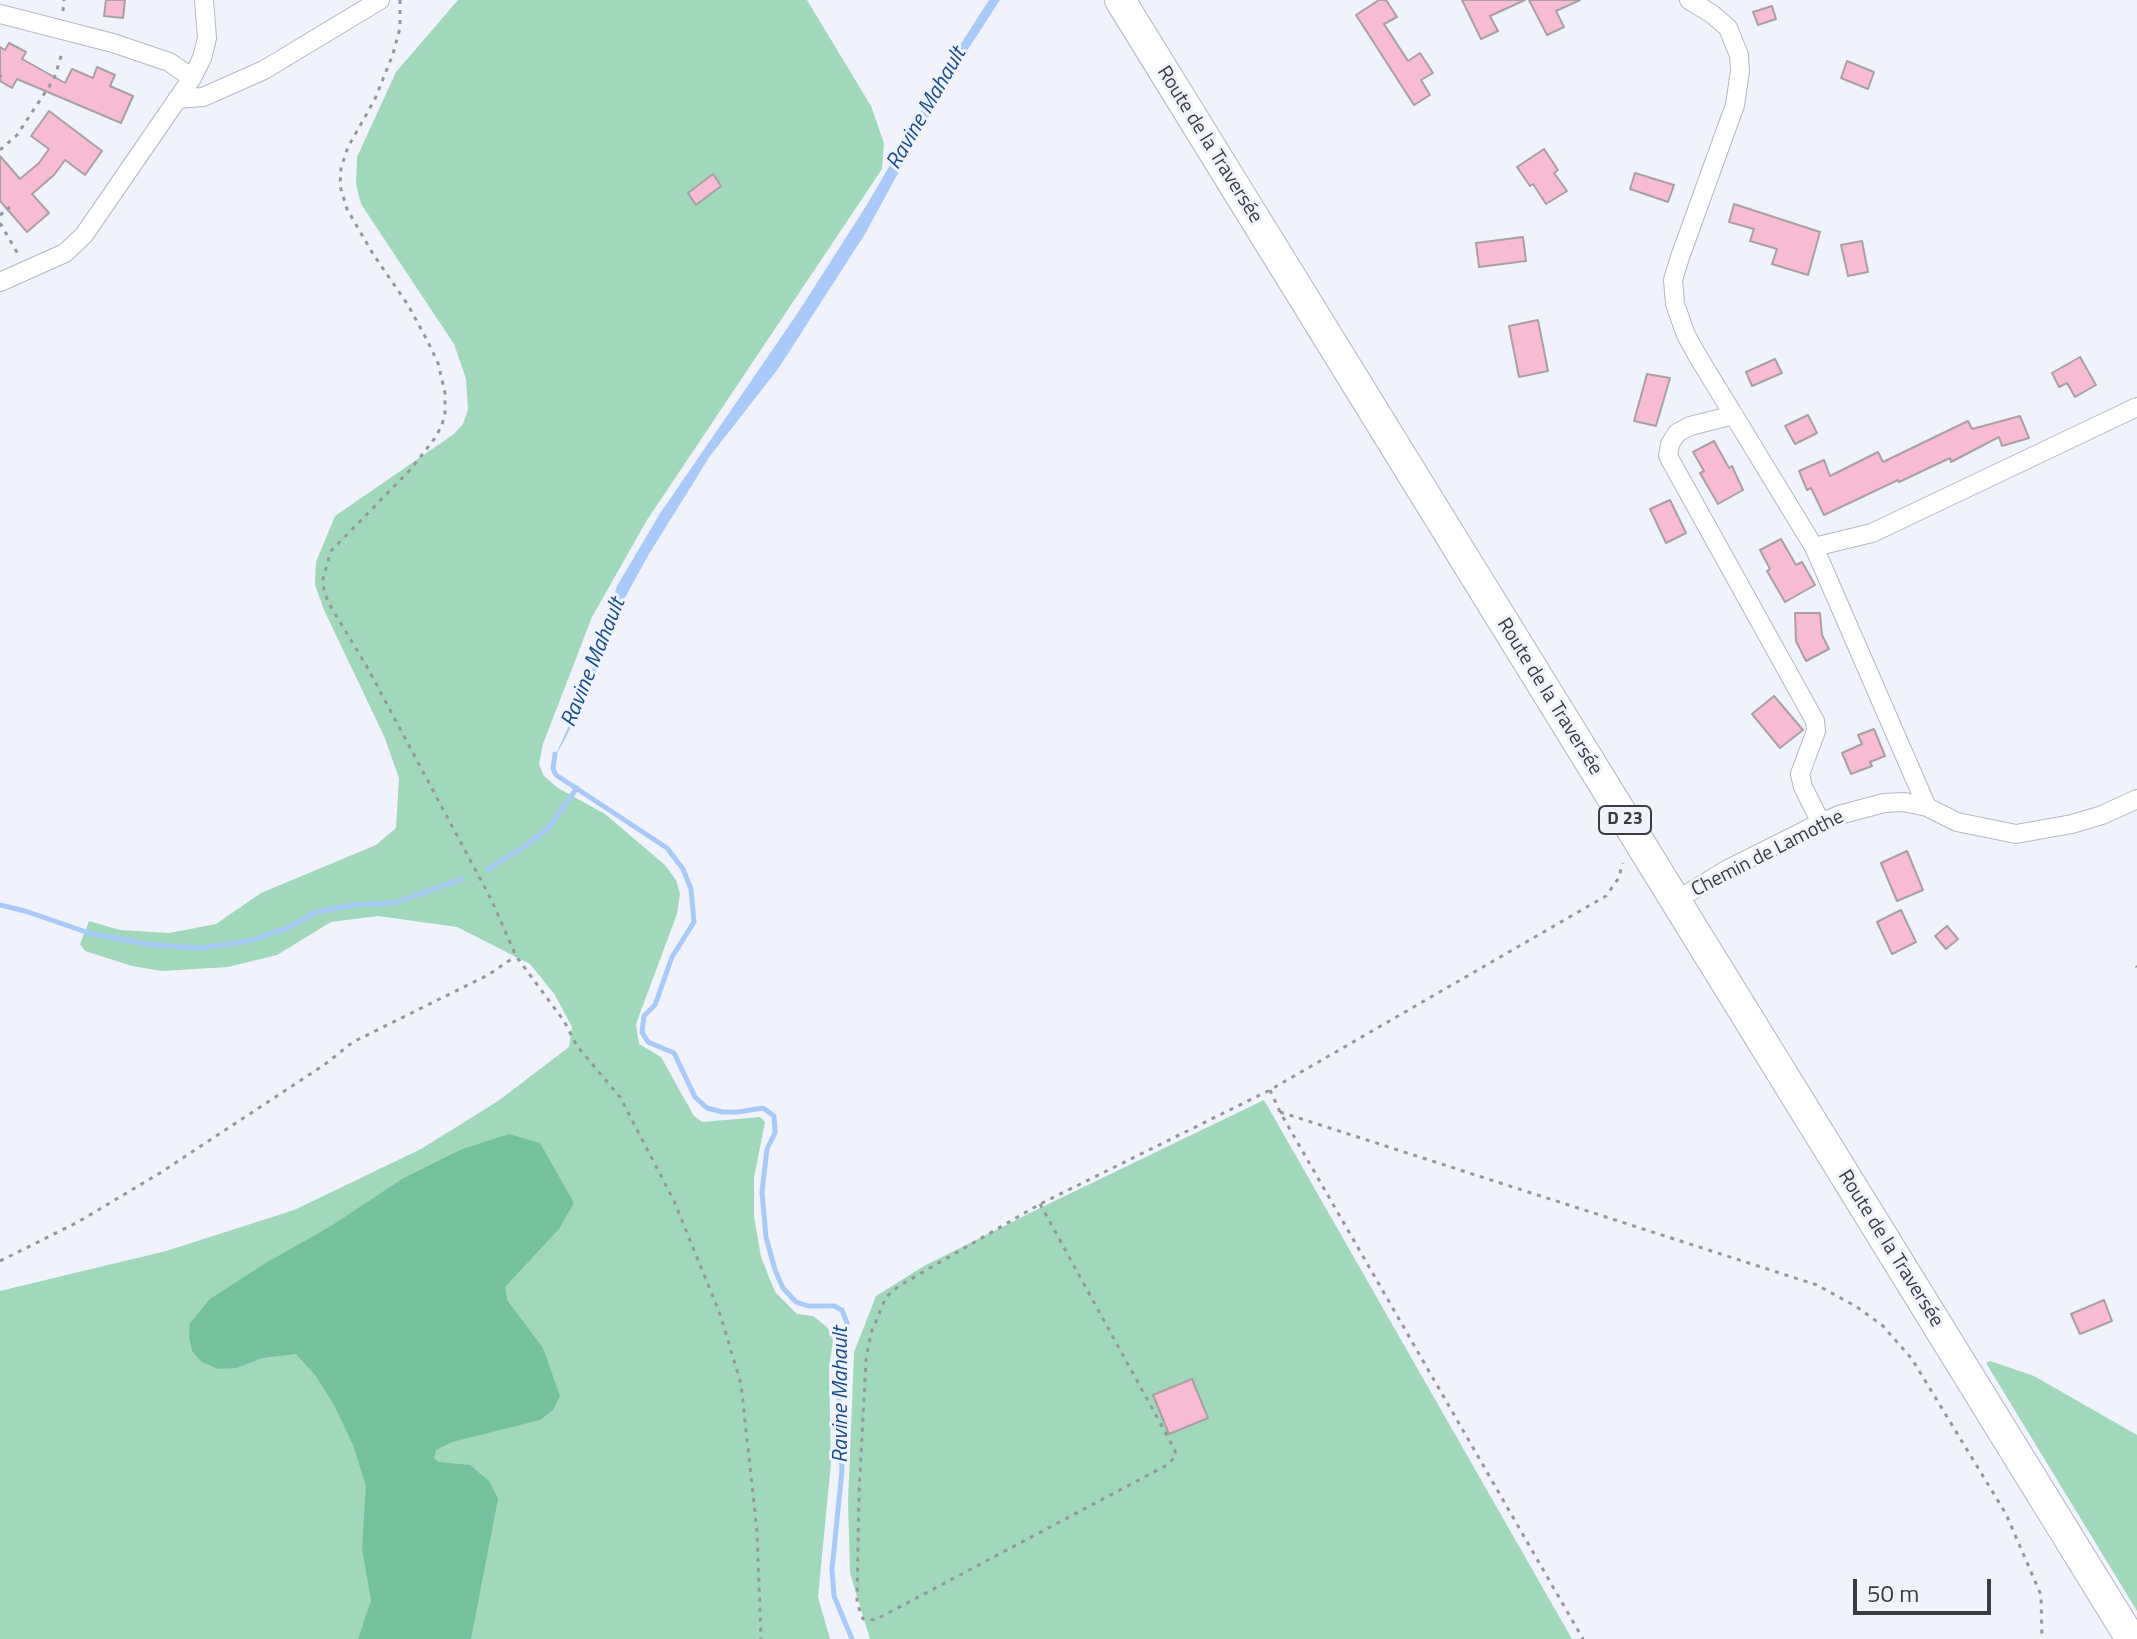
<!DOCTYPE html>
<html>
<head>
<meta charset="utf-8">
<style>
  body { margin:0 }
  #map { position:relative; width:2137px; height:1639px; overflow:hidden; background:#f0f3fc; font-family:"Titillium Web",sans-serif }
  canvas { display:block }
  .scale { position:absolute; left:1853px; top:1579px; width:138px; height:36px; box-sizing:border-box; border:4px solid #3a3c3f; border-top:0; padding-left:10px; font-size:24px; line-height:28px; white-space:nowrap; color:#3a3c3f; -webkit-text-stroke:6px #f0f3fc; paint-order:stroke }
</style>
</head>
<body>
<div id="map">
<canvas width="2137" height="1639"></canvas>
<div class="scale">50 m</div>
</div>
<script>
const ctx = document.querySelector('canvas').getContext('2d');
ctx.lineJoin = 'round';
function paint(path, color) { ctx.fillStyle = color; ctx.fill(path, 'evenodd'); }
const shape = rows => new Path2D(rows.map(r => 'M' + r).join(''));
function strokePath(path, color, width, dash) { ctx.strokeStyle = color; ctx.lineWidth = width; ctx.lineCap = dash ? 'butt' : 'round'; ctx.setLineDash(dash || []); ctx.stroke(path); }
function drawText(font, color, halo, rows, align = 'center') {
  ctx.font = font + ' "Titillium Web",sans-serif'; ctx.lineWidth = 6; ctx.setLineDash([]); ctx.textBaseline = 'middle'; ctx.strokeStyle = halo; ctx.fillStyle = color; for (const [text, x, y, turn = 0] of rows) {
    ctx.save(); ctx.translate(x, y); ctx.rotate((+turn || 0) * Math.PI / 180); ctx.textAlign = isNaN(turn) ? turn : align; if (halo) ctx.strokeText(text, 0, 0); ctx.fillText(text, 0, 0); ctx.restore();
  }
}
paint(shape([
  [458,0,807,0,871,106,884,143,882,169,647,520,592,617,543,744,539,764,544,776,558,788,605,814,665,865,676,880,680,894,677,914,636,1024,639,1044,661,1057,694,1116,702,1122,760,1117,765,1122,754,1178,754,1216,761,1257,775,1292,797,1314,813,1316,827,1327,833,1340,829,1368,831,1463,818,1597,830,1639,0,1639,0,1291,166,1251,294,1210,421,1149,498,1101,569,1047,572,1027,555,995,530,964,457,927,378,916,331,922,277,955,228,967,162,971,132,966,85,951,80,944,89,921,120,930,169,933,216,924,261,893,376,845,396,828,399,778,384,736,324,610,315,585,316,562,335,516,454,434,463,424,468,410,466,379,454,344,361,204,356,184,357,157,396,72],
  [1264,1100,1572,1639,870,1639,850,1573,848,1502,854,1352,876,1296,924,1266,1038,1209],
  [1990,1361,2034,1376,2137,1435,2137,1611,1986,1363]
]), '#a1d8bc');
paint(shape([
  [509,1134,540,1143,574,1203,559,1229,505,1287,507,1300,543,1348,560,1396,553,1410,540,1420,452,1442,436,1450,434,1458,439,1462,470,1465,489,1481,498,1499,471,1639,358,1639,371,1600,362,1549,366,1486,353,1445,334,1405,316,1376,296,1354,262,1358,237,1368,218,1369,202,1362,192,1351,189,1337,190,1323,210,1299,264,1264,331,1226,402,1179,460,1150]
]), '#76c19d');
paint(shape([
  [989,0,1000,0,952,74,865,234,778,369,710,456,649,554,611,623,594,680,564,741,554,758,583,695,617,586,659,515,797,314,868,203,953,56]
]), '#a9caf8');
strokePath(shape([
  [555,754,553,769,556,775,667,848,683,869,691,889,694,922,672,957,655,1005,644,1016,642,1032,648,1042,674,1053,695,1097,707,1108,722,1112,738,1112,763,1108,774,1116,775,1133,767,1149,762,1192,766,1237,775,1270,783,1288,796,1302,808,1306,834,1306,842,1310,847,1323,838,1372,842,1470,832,1569,834,1596,852,1639],
  [488,869,528,844,549,827,577,788],
  [0,905,25,911,89,933,145,944,202,948,249,941,290,927,316,912,354,905,394,903,462,879]
]), '#a9caf8', 5);
const building = shape([
  [106,0,125,0,123,18,104,16,106,0],
  [1379,0,1386,0,1397,17,1384,24,1408,61,1420,53,1433,73,1421,80,1430,95,1414,105,1356,15,1379,0],
  [1462,0,1525,0,1490,16,1498,31,1481,39,1462,0],
  [1529,0,1580,0,1556,11,1564,27,1547,35,1529,0],
  [1772,6,1776,19,1758,25,1753,12,1772,6],
  [9,43,26,52,22,59,65,83,72,69,93,78,97,67,115,75,110,86,133,96,121,123,17,79,12,88,0,81,0,47,5,50,9,43],
  [1847,61,1874,72,1868,89,1841,78,1847,61],
  [49,111,102,151,85,175,65,160,54,175,32,194,49,213,27,232,0,201,0,156,20,179,39,163,49,149,31,136,49,111],
  [1544,149,1558,170,1554,173,1567,191,1546,204,1533,184,1530,186,1517,167,1544,149],
  [1635,173,1674,185,1668,202,1630,189,1635,173],
  [713,174,721,186,696,205,688,193,713,174],
  [1734,204,1820,232,1808,275,1772,264,1777,249,1750,241,1754,229,1729,222,1734,204],
  [1523,237,1526,261,1479,267,1476,243,1523,237],
  [1862,241,1868,272,1848,276,1841,245,1862,241],
  [1538,320,1548,371,1519,377,1509,326,1538,320],
  [2080,357,2096,385,2075,397,2067,383,2059,387,2052,373,2080,357],
  [1775,359,1782,373,1752,386,1746,372,1775,359],
  [1647,374,1670,378,1656,426,1634,421,1647,374],
  [1808,415,1817,433,1795,444,1785,426,1808,415],
  [2020,416,2029,438,2002,446,1999,437,1951,462,1950,458,1899,482,1898,480,1824,515,1811,488,1807,490,1799,471,1824,460,1830,476,1878,452,1883,462,1968,421,1972,429,2020,416],
  [1714,441,1729,468,1732,466,1743,490,1718,504,1700,473,1704,471,1693,452,1714,441],
  [1670,500,1686,533,1666,543,1650,509,1670,500],
  [1781,539,1796,565,1802,562,1815,585,1785,602,1767,571,1770,569,1760,550,1781,539],
  [1795,613,1820,613,1822,635,1829,649,1806,661,1796,641,1795,613],
  [1774,696,1803,730,1780,748,1752,714,1774,696],
  [1874,729,1885,756,1870,762,1872,766,1851,774,1842,753,1862,744,1858,735,1874,729],
  [1907,851,1923,890,1897,901,1881,863,1907,851],
  [1901,910,1916,942,1892,954,1877,922,1901,910],
  [1947,926,1958,939,1946,949,1935,936,1947,926],
  [2104,1300,2112,1321,2080,1334,2071,1314,2104,1300],
  [1192,1379,1208,1418,1169,1434,1153,1395,1192,1379]
]);
paint(building, '#f7bbd3');
strokePath(building, '#aaa0a3', 2);
const street = shape([
  [1689,0,1712,14,1728,28,1739,55,1740,71,1735,105,1680,257,1673,280,1675,304,1686,335,1697,355,1814,547,1927,807],
  [0,14,113,43,169,62,192,78],
  [177,99,203,97,264,70,380,0],
  [0,282,65,253,84,235,192,78,202,58,207,38,204,0],
  [1734,415,1690,426,1677,433,1670,444,1668,456,1815,721,1816,731,1800,774,1803,787,1821,823],
  [1814,547,1872,533,2137,407],
  [1675,901,1728,869,1810,828,1839,815,1884,803,1904,802,1927,807,1957,822,2016,834,2072,824,2102,815,2137,799]
]);
const primary = shape([
  [1120,0,2131,1639]
]);
strokePath(street, '#b5b8c0', 20);
strokePath(primary, '#b5b8c0', 32);
strokePath(shape([
  [400,0,400,28,393,54,375,99,348,147,341,168,340,186,347,209,373,254,408,305,427,340,438,363,445,393,445,413,442,425,435,438,411,469,331,551,323,579,324,590,328,602,366,665,492,901,516,956,564,1021,577,1046,620,1097,674,1201,720,1314,741,1384,757,1531,761,1639],
  [63,11,64,0],
  [0,77,1,75],
  [0,150,17,135,54,79,63,50],
  [0,215,10,207],
  [0,223,18,254],
  [2136,966,2137,967],
  [1270,1090,1280,1112,1583,1639],
  [1280,1112,1817,1285,1857,1307,1883,1326,1912,1359,2006,1514,2041,1595,2042,1639],
  [1040,1204,1175,1450,1175,1457,1167,1465,875,1620,863,1619,857,1603,859,1494,866,1360,871,1333,886,1297,899,1286,1040,1204,1270,1090,1606,896,1618,879,1623,863],
  [0,1261,78,1222,160,1173,324,1065,353,1042,488,975,516,956]
]), '#94979c', 3, [4, 6]);
strokePath(street, '#fff', 18);
strokePath(primary, '#fff', 30);
for (const [x, y, w] of [
  [1625,820,52]
]) { const box = new Path2D(); box.roundRect(x - w / 2, y - 14, w, 28, 6); ctx.fillStyle = '#f0f3fc'; ctx.fill(box); strokePath(box, '#3a3c3f', 2); }
drawText('bold 18px', '#3a3c3f', null, [
  ["D 23",1625,820]
]);
drawText('20px', '#3a3c3f', '#f0f3fc', [
  ["Route de la Traversée",1209,145,58],
  ["Route de la Traversée",1549,697,58],
  ["Chemin de Lamothe",1768,854,-27],
  ["Route de la Traversée",1890,1249,58]
]);
drawText('italic 22px', '#174c8e', '#f0f3fc', [
  ["Ravine Mahault",927,109,-60],
  ["Ravine Mahault",594,663,-68],
  ["Ravine Mahault",842,1395,-90]
]);
</script>
</body>
</html>
